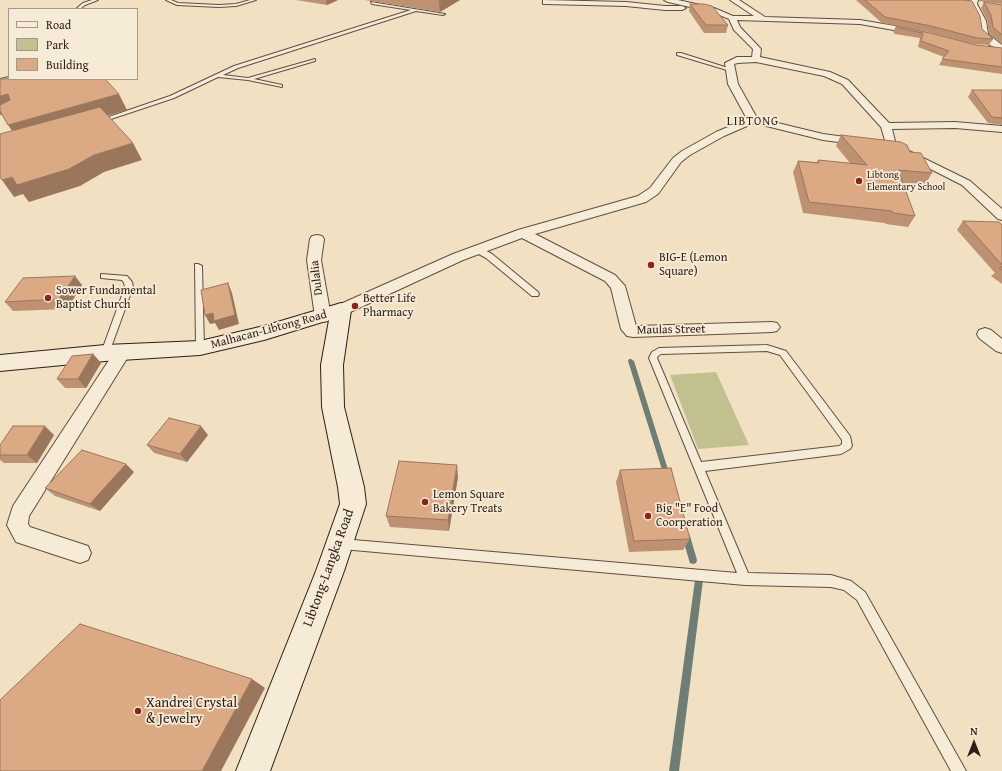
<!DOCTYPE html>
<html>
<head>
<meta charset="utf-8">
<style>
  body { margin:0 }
  #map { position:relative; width:1002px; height:771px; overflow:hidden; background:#f1e0c1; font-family:"Gentium Book Plus",serif }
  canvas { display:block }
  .legend { position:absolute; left:8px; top:8px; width:130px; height:72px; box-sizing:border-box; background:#f6ebd7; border:1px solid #a6998b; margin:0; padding:5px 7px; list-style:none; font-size:12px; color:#2d1f18 }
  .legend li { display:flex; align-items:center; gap:8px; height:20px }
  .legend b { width:20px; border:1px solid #a6998b }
  .north { position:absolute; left:954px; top:723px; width:40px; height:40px; -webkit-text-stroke:3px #f6ebd7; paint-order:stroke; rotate:0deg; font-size:11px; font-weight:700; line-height:16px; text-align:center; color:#2d1f18 }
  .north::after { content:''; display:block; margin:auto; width:14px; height:18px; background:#2d1f18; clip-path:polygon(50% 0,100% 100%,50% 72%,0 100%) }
</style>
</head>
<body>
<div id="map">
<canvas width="1002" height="771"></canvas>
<ul class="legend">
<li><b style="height:5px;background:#f6ebd7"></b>Road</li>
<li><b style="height:11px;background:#c1c08e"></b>Park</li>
<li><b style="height:11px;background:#dca985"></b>Building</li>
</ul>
<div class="north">N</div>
</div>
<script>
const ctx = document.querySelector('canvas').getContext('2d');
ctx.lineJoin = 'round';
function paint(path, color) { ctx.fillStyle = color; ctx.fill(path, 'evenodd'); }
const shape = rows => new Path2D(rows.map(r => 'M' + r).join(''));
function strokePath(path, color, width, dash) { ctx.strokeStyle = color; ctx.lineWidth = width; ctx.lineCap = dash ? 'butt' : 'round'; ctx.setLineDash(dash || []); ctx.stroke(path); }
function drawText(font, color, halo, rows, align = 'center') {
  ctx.font = font + ' "Gentium Book Plus",serif'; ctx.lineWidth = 3.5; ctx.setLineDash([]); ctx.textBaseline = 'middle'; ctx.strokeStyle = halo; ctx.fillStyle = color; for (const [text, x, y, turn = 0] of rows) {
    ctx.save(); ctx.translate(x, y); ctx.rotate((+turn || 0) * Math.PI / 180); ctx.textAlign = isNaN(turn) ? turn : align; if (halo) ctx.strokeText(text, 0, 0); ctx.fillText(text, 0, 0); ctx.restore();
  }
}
paint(shape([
  [716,372,749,445,698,449,670,375]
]), '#c1c08e');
paint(shape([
  [629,359,631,359,634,361,670,476,669,478,667,479,665,478,664,476,628,361,629,359],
  [686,533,689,534,690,536,697,560,696,563,693,564,690,563,689,560,682,536,683,534,686,533],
  [699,576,702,577,703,580,679,771,669,771,695,580,696,577,699,576]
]), '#6f7e74');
const service = shape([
  [92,0,98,0,85,5,80,9,76,9,83,3,92,0],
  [166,0,171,0,178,3,219,5,236,4,250,0,256,0,236,6,219,7,177,5,166,0],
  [371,2,445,14,443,15,416,11,238,68,223,75,248,78,315,59,315,61,254,79,282,85,282,87,248,80,218,77,174,98,102,122,97,121,170,96,234,66,411,10,372,4,371,2],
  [677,53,681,53,731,69,727,70,677,55,677,53],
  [9,77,9,79,11,79,0,81,0,79,9,77],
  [475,248,481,248,492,254,538,292,539,294,538,296,532,296,486,258,475,252,475,248],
  [195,264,198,264,202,266,204,348,200,351,196,348,195,264],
  [101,274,127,276,132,282,133,287,109,353,105,356,101,353,125,287,124,283,122,280,101,278,101,274],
  [767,345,786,351,850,436,852,446,850,449,841,454,705,471,748,573,831,575,851,581,865,592,966,771,951,771,857,600,844,590,831,587,745,585,342,549,338,548,336,544,338,540,342,539,737,573,649,358,652,352,659,348,767,345],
  [767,351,780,355,842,440,842,444,839,446,701,462,657,358,658,356,661,354,767,351]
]);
const minor = shape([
  [543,0,626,2,665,6,682,6,686,8,682,10,665,10,626,6,546,4,543,4,543,0],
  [664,0,678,0,714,8,733,16,754,16,730,0,739,0,765,17,860,20,919,30,920,32,916,34,860,24,737,20,740,27,761,49,760,57,830,72,848,80,889,123,955,122,1002,126,1002,132,955,128,892,129,896,145,891,148,887,147,881,127,842,84,824,76,756,62,738,63,734,64,738,84,757,118,823,134,861,139,866,142,861,145,823,140,754,123,724,136,690,155,681,162,658,194,646,202,535,234,615,275,625,286,636,326,772,322,777,323,780,327,777,331,772,332,633,337,627,336,621,329,611,288,605,281,522,238,463,260,346,314,341,315,336,314,333,310,336,306,453,254,518,230,638,196,650,188,673,158,682,151,716,132,747,119,728,84,725,63,737,57,752,57,753,49,734,30,729,19,712,12,668,2,664,0],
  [970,0,978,0,977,4,986,21,988,34,1002,45,1002,51,988,44,980,35,978,21,969,4,970,0],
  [905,149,970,181,1002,209,1002,220,998,219,962,185,901,154,900,152,901,150,905,149],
  [317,235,322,236,324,239,321,260,331,317,328,321,323,322,318,321,315,317,307,260,310,239,312,236,317,235],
  [985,328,991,330,1002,339,1002,353,996,351,979,338,977,334,979,330,985,328],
  [123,346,129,348,131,352,29,516,28,524,30,527,88,546,91,553,88,560,80,563,16,542,7,525,13,506,117,348,123,346]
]);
const secondary = shape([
  [341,303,348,305,351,310,343,365,344,407,364,487,366,504,344,571,270,771,236,771,316,571,340,504,338,487,322,407,321,365,329,320,264,340,200,355,105,361,0,371,0,355,105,345,200,341,264,326,341,303]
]);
strokePath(service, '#5e4f42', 2);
strokePath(minor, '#5e4f42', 2);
strokePath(secondary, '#2d1f18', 2);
paint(service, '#f6ebd7');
paint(minor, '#f6ebd7');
paint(secondary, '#f6ebd7');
paint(shape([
  [296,0,338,0,327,5],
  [365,0,460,0,440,12],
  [856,0,964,0,982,29,993,39,989,45,973,44,928,32,882,23],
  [979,0,1002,0,1002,4,979,1],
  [984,2,1002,5,1002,44,989,33,987,20,981,8],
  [690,4,728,25,726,33,704,33,689,11],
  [896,26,976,45,1002,48,1002,74,939,65,944,57,918,47,920,38,895,34,893,32],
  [972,90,1002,90,1002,125,988,123,968,97],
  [841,135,910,152,932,173,925,185,902,183,915,216,908,227,886,224,885,223,803,213,793,172,798,161,817,162,818,160,850,163,836,146],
  [963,221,1002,225,1002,284,991,276,995,273,957,230],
  [82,285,67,309,13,311,5,302],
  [93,354,101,363,86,388,65,388,57,379],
  [54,435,37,463,4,463,0,460,0,445],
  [208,435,187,462,154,453,147,445],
  [620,470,690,539,683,550,629,552,616,482],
  [134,472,100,511,55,496,45,488],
  [458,477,449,531,390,527,386,516]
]), '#bd9172');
paint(shape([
  [326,0,338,0,327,5],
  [439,0,460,0,440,12],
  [8,94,18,110,0,115,0,96],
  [119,94,127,110,19,141,8,125],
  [133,143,142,160,104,172,80,186,29,202,23,194,14,197,2,180,94,155],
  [75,276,82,285,67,309,59,299],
  [228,283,232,293,239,324,219,330,215,323,210,324,205,315,213,313],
  [93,354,101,363,86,388,78,379],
  [45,426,54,435,37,463,27,455],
  [201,426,208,435,187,462,180,454],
  [126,464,134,472,100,511,90,504],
  [457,465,458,477,449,531,448,520],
  [252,679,265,688,221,771,202,771]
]), '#9a765d');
const building = shape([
  [865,0,964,0,972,1,980,16,982,29,993,39,977,38,931,26,885,17,865,0],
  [984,2,1002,5,1002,35,993,27,991,15,984,2],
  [690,4,704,4,712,6,728,25,706,25,690,4],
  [896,26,930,33,976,45,1002,48,1002,67,942,59,949,51,921,41,923,33,898,28,896,26],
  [9,78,9,79,105,79,119,94,8,125,0,111,0,105,10,100,8,94,0,96,0,80,9,78],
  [972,90,1002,90,1002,118,992,117,972,90],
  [100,107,133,143,94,155,69,169,17,185,12,177,2,180,0,177,0,134,100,107],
  [841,135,901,142,907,145,910,152,921,153,932,173,898,170,915,216,893,213,892,211,809,202,798,161,819,163,818,160,867,165,841,135],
  [963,221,999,222,1002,225,1002,265,963,221],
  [1002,267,1002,270,999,268,1002,267],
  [75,276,59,299,5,302,23,278,75,276],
  [228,283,235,315,214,321,213,313,205,315,201,290,228,283],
  [93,354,78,379,57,379,72,356,93,354],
  [169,418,201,426,180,454,147,445,169,418],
  [13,426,45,426,27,455,0,455,0,445,13,426],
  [82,450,126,464,90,504,45,488,82,450],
  [399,461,457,465,448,520,386,516,399,461],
  [671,468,690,539,634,541,620,470,671,468],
  [80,624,252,679,202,771,0,771,0,700,80,624]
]);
paint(building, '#dca985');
strokePath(building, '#9a765d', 1);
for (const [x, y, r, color] of [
  [859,181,4,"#8f2418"],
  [651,265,4,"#8f2418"],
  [48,298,4,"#8f2418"],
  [355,306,4,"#8f2418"],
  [425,502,4,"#8f2418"],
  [648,516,4,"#8f2418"],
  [138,711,4,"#8f2418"]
]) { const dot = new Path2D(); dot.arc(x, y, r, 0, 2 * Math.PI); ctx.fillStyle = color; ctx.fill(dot); strokePath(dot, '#f6ebd7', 1.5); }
drawText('10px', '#2d1f18', '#f6ebd7', [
  ["Libtong",867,175],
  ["Elementary School",867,187]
], 'left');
ctx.letterSpacing = '1px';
drawText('12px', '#2d1f18', '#f6ebd7', [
  ["LIBTONG",753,122]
]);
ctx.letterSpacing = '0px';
drawText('12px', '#2d1f18', '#f6ebd7', [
  ["BIG-E (Lemon",659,258],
  ["Square)",659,272],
  ["Sower Fundamental",56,291],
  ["Baptist Church",56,305],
  ["Better Life",363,299],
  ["Pharmacy",363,313],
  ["Lemon Square",433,495],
  ["Bakery Treats",433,509],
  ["Big \"E\" Food",656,509],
  ["Coorperation",656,523]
], 'left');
drawText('12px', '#2d1f18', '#f6ebd7', [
  ["Dulalia",317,278,-97],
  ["Malhacan-Libtong Road",269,330,-15],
  ["Maulas Street",671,330,-1]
]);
drawText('14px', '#2d1f18', '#f6ebd7', [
  ["Libtong-Langka Road",329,568,-70]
]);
drawText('14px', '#2d1f18', '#f6ebd7', [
  ["Xandrei Crystal",146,703],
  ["& Jewelry",146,719]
], 'left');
</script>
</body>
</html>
